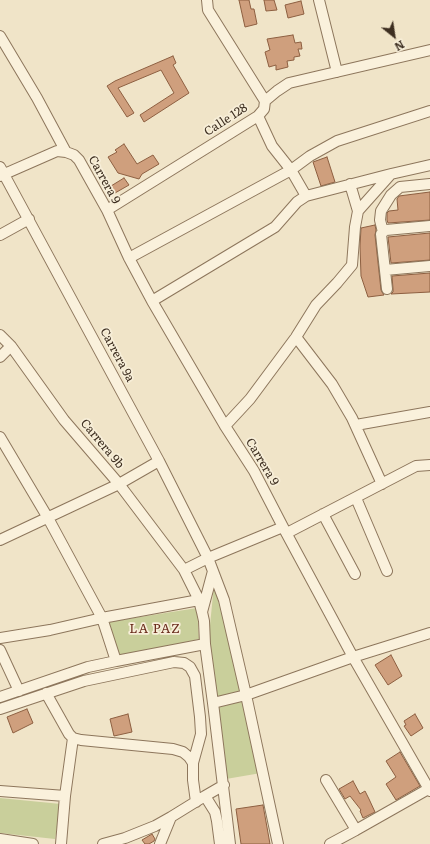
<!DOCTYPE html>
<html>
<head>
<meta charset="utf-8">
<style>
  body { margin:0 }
  #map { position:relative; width:430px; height:844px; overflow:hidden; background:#f0e4c8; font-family:Literata,serif }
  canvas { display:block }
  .north { position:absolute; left:374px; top:16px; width:40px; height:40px; -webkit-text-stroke:3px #f7eed8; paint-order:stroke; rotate:150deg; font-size:11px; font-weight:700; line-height:16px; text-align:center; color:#3d2e20 }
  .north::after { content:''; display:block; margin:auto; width:14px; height:18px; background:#3d2e20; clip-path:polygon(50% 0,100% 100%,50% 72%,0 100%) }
</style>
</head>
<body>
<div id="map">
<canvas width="430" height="844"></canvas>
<div class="north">N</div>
</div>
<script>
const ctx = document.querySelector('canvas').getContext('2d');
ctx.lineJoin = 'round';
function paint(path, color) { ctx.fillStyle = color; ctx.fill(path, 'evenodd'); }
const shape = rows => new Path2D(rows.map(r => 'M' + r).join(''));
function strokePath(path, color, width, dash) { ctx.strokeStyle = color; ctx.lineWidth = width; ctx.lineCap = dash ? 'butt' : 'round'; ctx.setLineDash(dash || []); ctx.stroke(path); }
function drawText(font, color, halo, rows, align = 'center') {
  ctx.font = font + ' Literata,serif'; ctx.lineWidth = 3.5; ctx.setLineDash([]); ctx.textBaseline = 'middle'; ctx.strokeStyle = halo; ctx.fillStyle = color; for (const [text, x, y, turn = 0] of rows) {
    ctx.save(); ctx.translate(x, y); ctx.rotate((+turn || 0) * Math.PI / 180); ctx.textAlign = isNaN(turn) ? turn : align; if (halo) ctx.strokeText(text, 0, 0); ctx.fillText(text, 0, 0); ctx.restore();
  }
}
paint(shape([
  [214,585,243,693,217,698,208,645],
  [197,608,199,639,119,658,108,622],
  [246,701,261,773,226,779,218,707],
  [0,798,61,804,55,839,0,833]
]), '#c9cf9b');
const building = shape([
  [239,0,249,0,251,9,254,9,257,24,245,27,239,0],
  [264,0,274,0,277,10,266,11,264,0],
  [301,1,304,14,288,18,285,5,301,1],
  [293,35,295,43,301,42,302,49,298,49,300,56,294,57,294,60,287,61,288,67,276,70,276,65,269,67,265,52,270,50,267,39,293,35],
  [173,56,176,63,173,65,189,93,144,122,140,115,174,93,161,70,118,88,134,113,127,117,107,86,115,81,173,56],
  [124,144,137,164,153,155,159,164,142,174,139,179,118,173,108,157,117,152,115,150,124,144],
  [327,157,335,182,321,186,313,162,327,157],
  [124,178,129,185,115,193,111,186,124,178],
  [430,192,430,220,388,223,387,220,387,213,389,211,398,210,397,199,399,196,430,192],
  [375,225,376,230,375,235,381,290,382,292,384,295,368,297,361,276,360,246,361,228,375,225],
  [430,233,430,260,391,263,388,237,430,233],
  [430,273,430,292,391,294,393,292,393,289,392,276,430,273],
  [391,655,402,676,388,685,375,665,391,655],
  [27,709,33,723,13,733,7,717,27,709],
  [128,714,132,732,114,736,110,719,128,714],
  [415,714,423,728,411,736,404,726,406,725,404,721,415,714],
  [400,752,420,786,396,800,386,784,396,777,386,761,400,752],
  [353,781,360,794,365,791,369,799,375,812,363,818,360,811,361,810,350,796,345,799,339,789,353,781],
  [263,805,270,844,241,844,236,809,263,805],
  [152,834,155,839,154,841,149,844,145,844,142,840,152,834]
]);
paint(building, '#cf9f7d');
strokePath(building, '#8d5f41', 1);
const minor = shape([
  [207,0,208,10,265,101],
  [319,0,337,72],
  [0,36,37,98,66,152],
  [258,116,272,146,291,170,306,196],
  [0,167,159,461,208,558,224,600,246,695,278,844],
  [0,176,57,151,66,152,74,155,79,160,107,210,129,258,152,301,225,426,254,471,283,527,353,657,430,791],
  [350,184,358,211],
  [107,210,258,116,264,109,265,101,277,91,289,83,430,50],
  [383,232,380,220,381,211,391,195,400,187,430,184],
  [0,235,29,219],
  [129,258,291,170,310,156,337,141,430,111],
  [385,270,430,266],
  [387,289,381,234,383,232,386,230,430,226],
  [152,301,275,227,297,202,306,196,391,174,430,165],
  [0,335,11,346,64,420,119,484,184,570,199,600,202,612,204,621,205,644,213,703,230,844],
  [296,337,332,384,352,418,382,484],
  [0,357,11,346],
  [356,425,430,412],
  [225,426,250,399,296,337,316,305,337,283,352,265,355,227,358,211,391,174],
  [0,437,48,518,102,618,116,661],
  [356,498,387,571],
  [323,514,355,574],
  [287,533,416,466,430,465],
  [0,540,119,484,159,461],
  [184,570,208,558,283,527],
  [202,612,213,571],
  [0,638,50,630,102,618,199,600],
  [0,650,19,691],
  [46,693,69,734,73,738,81,740,173,749,183,752,189,757,193,763,193,780,196,802],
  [0,697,88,667,116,661,205,644],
  [213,703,246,695,353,657,430,633],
  [0,709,84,681,174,662,184,663,190,667,195,676,200,717,201,734,193,763],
  [326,780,356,830],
  [0,791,65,796],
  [205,796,215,812,217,821,220,844],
  [0,839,33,844],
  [61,844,65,796,73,738],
  [103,844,125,838,155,826,171,817,205,796,224,785],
  [160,844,171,817],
  [330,844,356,830,430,788]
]);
strokePath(minor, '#8d765c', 12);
strokePath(minor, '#faf1dc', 10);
drawText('12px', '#3d2e20', '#f7eed8', [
  ["Calle 128",226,120,-33],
  ["Carrera 9",104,180,61],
  ["Carrera 9a",117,355,62],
  ["Carrera 9b",102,444,50],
  ["Carrera 9",262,462,59]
]);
ctx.letterSpacing = '1px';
drawText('13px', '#6b2e1e', '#f7eed8', [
  ["LA PAZ",155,629]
]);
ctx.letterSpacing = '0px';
</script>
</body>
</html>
